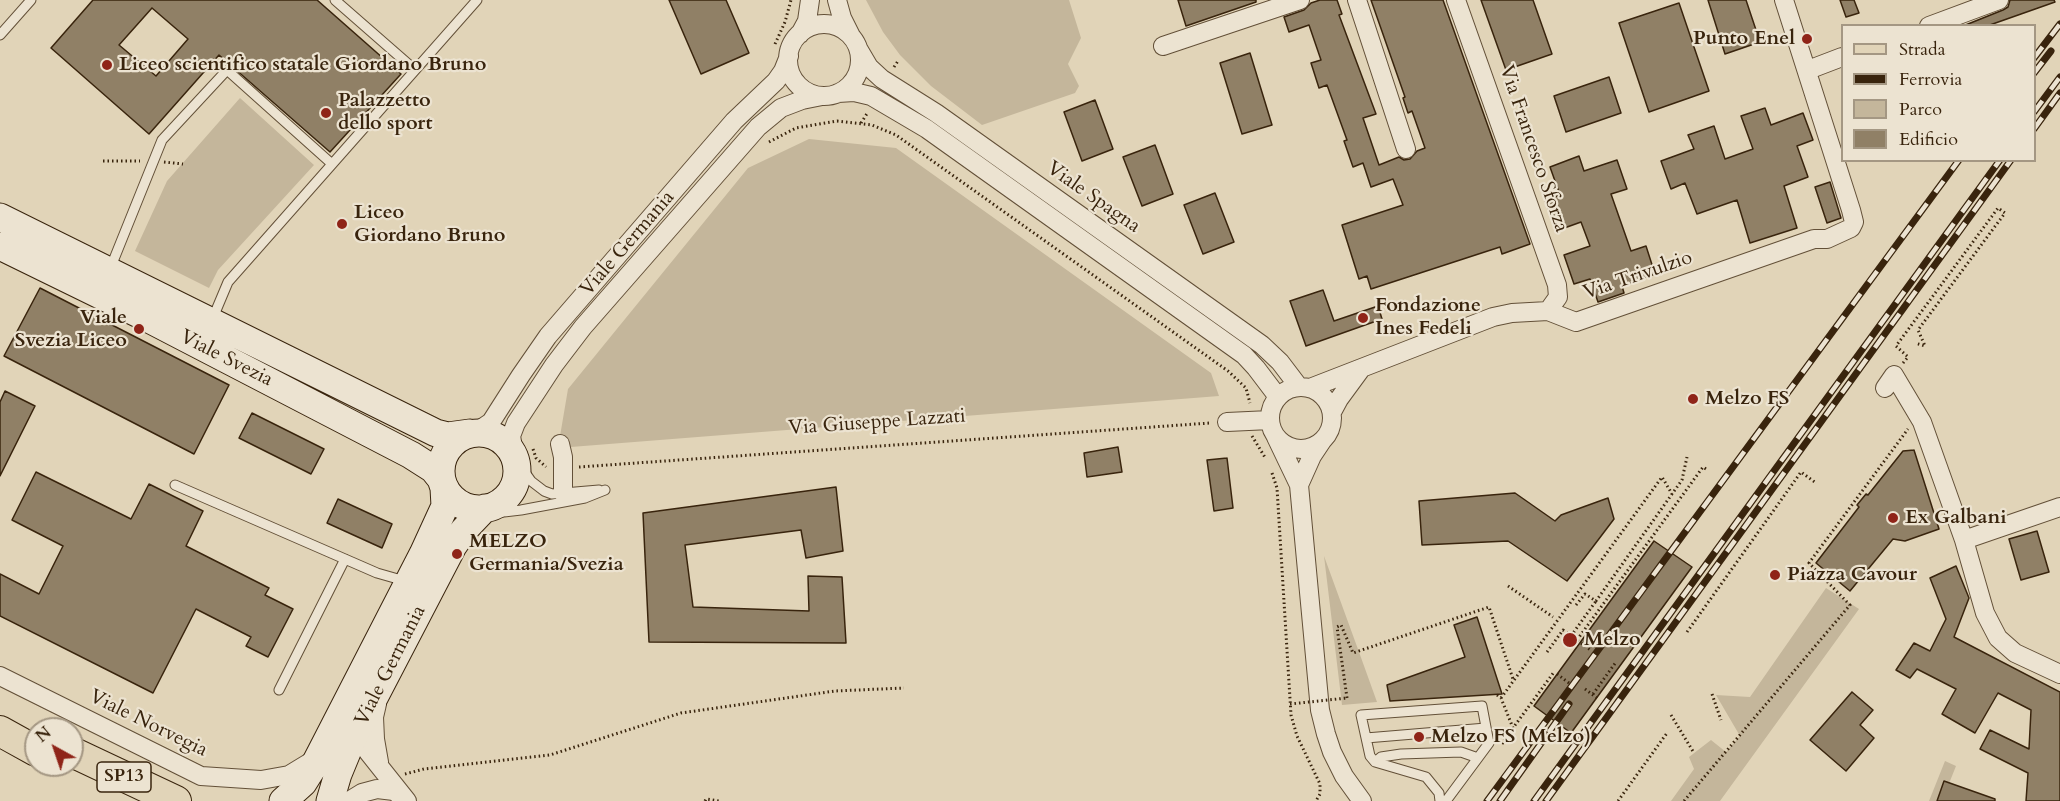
<!DOCTYPE html>
<html>
<head>
<meta charset="utf-8">
<style>
  body { margin:0 }
  #map { position:relative; width:2060px; height:801px; overflow:hidden; background:#e1d4b8; font-family:Cardo,serif }
  canvas { display:block }
  .legend { position:absolute; left:1841px; top:24px; width:195px; height:138px; box-sizing:border-box; background:#ece3d1; border:2px solid #a49783; margin:0; padding:8px 10px; list-style:none; font-size:18px; color:#39240d }
  .legend li { display:flex; align-items:center; gap:12px; height:30px }
  .legend b { width:30px; border:2px solid #a49783 }
  .north { position:absolute; left:24px; top:717px; width:60px; height:60px; box-sizing:border-box; background:#ece3d1; border:2px solid #a49783; border-radius:50%; rotate:320deg; font-size:16px; font-weight:700; line-height:24px; text-align:center; color:#39240d }
  .north::after { content:''; display:block; margin:auto; width:21px; height:27px; background:#8f2418; clip-path:polygon(50% 0,100% 100%,50% 72%,0 100%) }
</style>
</head>
<body>
<div id="map">
<canvas width="2060" height="801"></canvas>
<ul class="legend">
<li><b style="height:8px;background:#e1d4b8"></b>Strada</li>
<li><b style="height:8px;background:#39240d"></b>Ferrovia</li>
<li><b style="height:16px;background:#c4b69b"></b>Parco</li>
<li><b style="height:16px;background:#908066"></b>Edificio</li>
</ul>
<div class="north">N</div>
</div>
<script>
const ctx = document.querySelector('canvas').getContext('2d');
ctx.lineJoin = 'round';
function paint(path, color) { ctx.fillStyle = color; ctx.fill(path, 'evenodd'); }
const shape = rows => new Path2D(rows.map(r => 'M' + r).join(''));
function strokePath(path, color, width, dash) { ctx.strokeStyle = color; ctx.lineWidth = width; ctx.lineCap = dash ? 'butt' : 'round'; ctx.setLineDash(dash || []); ctx.stroke(path); }
function drawText(font, color, halo, rows, align = 'center') {
  ctx.font = font + ' Cardo,serif'; ctx.lineWidth = 4.5; ctx.setLineDash([]); ctx.textBaseline = 'middle'; ctx.strokeStyle = halo; ctx.fillStyle = color; for (const [text, x, y, turn = 0] of rows) {
    ctx.save(); ctx.translate(x, y); ctx.rotate((+turn || 0) * Math.PI / 180); ctx.textAlign = isNaN(turn) ? turn : align; if (halo) ctx.strokeText(text, 0, 0); ctx.fillText(text, 0, 0); ctx.restore();
  }
}
paint(shape([
  [866,0,1069,0,1081,38,1068,64,1079,86,1075,93,982,125,931,86,900,55,883,32],
  [240,98,314,165,218,270,209,288,135,251,167,181],
  [809,139,896,148,1211,373,1219,396,558,448,568,389,748,168],
  [1324,556,1359,652,1377,702,1342,705],
  [1826,588,1859,609,1720,801,1671,801,1694,769,1689,757,1711,740,1726,752,1740,736,1716,695,1750,697],
  [1945,761,1956,766,1942,801,1929,801]
]), '#c4b69b');
const building = shape([
  [93,0,317,0,401,74,330,152,219,55,149,134,51,48,93,0],
  [152,8,188,39,156,76,119,45,152,8],
  [669,0,726,0,749,53,701,74,669,0],
  [1178,0,1256,0,1256,2,1186,26,1178,0],
  [1320,0,1337,0,1342,14,1339,15,1376,114,1363,118,1379,165,1399,157,1404,160,1410,159,1417,151,1425,148,1412,111,1408,113,1403,98,1405,97,1371,0,1443,0,1530,244,1502,254,1500,247,1371,289,1367,276,1359,279,1342,225,1403,205,1393,179,1371,187,1363,163,1353,167,1344,141,1347,140,1327,85,1319,88,1311,63,1321,60,1309,25,1289,32,1284,17,1304,10,1311,3,1320,0],
  [1481,0,1533,0,1552,54,1506,70,1481,0],
  [1708,0,1746,0,1760,42,1725,54,1708,0],
  [1840,0,1854,0,1859,13,1846,17,1840,0],
  [2010,0,2054,0,2055,2,1987,26,1963,26,2003,10,2008,7,2010,0],
  [1679,3,1709,91,1649,112,1619,23,1679,3],
  [1250,53,1272,125,1242,134,1220,63,1250,53],
  [1609,77,1621,113,1566,132,1554,96,1609,77],
  [1095,100,1113,149,1082,161,1064,112,1095,100],
  [1765,108,1771,125,1803,113,1813,140,1797,146,1808,177,1784,186,1797,228,1750,243,1737,200,1697,214,1685,183,1671,189,1661,161,1694,149,1688,135,1714,126,1725,159,1753,149,1741,116,1765,108],
  [1155,145,1173,194,1142,206,1123,157,1155,145],
  [1579,156,1584,171,1617,160,1627,189,1611,194,1631,251,1646,246,1655,274,1622,286,1624,293,1598,302,1590,279,1574,284,1564,255,1590,246,1581,222,1556,231,1545,200,1560,195,1550,167,1579,156],
  [1830,182,1841,218,1827,223,1815,187,1830,182],
  [1215,193,1234,242,1203,254,1184,205,1215,193],
  [40,288,229,385,194,454,4,356,40,288],
  [1323,290,1334,321,1378,306,1382,319,1306,346,1290,301,1323,290],
  [5,391,35,406,0,476,0,402,5,391],
  [252,413,324,449,311,474,239,438,252,413],
  [1118,447,1122,472,1087,477,1084,453,1118,447],
  [1914,450,1939,529,1905,541,1893,539,1850,591,1816,563,1859,507,1857,505,1866,494,1868,495,1903,451,1914,450],
  [1227,458,1233,508,1214,511,1207,460,1227,458],
  [36,472,131,519,149,484,203,511,186,546,269,588,265,595,293,609,268,657,246,646,251,637,196,609,153,693,0,616,0,574,39,594,63,546,12,520,36,472],
  [836,487,843,551,806,558,801,530,685,545,693,607,809,611,808,576,842,577,846,643,649,642,643,513,836,487],
  [1515,493,1555,521,1561,515,1608,498,1614,519,1567,581,1508,541,1422,545,1419,501,1515,493],
  [338,499,392,524,382,548,327,523,338,499],
  [2037,531,2049,572,2021,580,2009,539,2037,531],
  [1654,541,1692,567,1571,733,1534,706,1654,541],
  [1956,566,1969,598,1954,637,2060,692,2060,801,2026,801,2028,773,1980,749,1990,730,2029,749,2031,710,1998,693,1975,733,1942,714,1956,689,1917,669,1910,678,1896,670,1914,643,1930,651,1946,619,1930,578,1956,566],
  [1477,617,1502,694,1390,701,1387,685,1465,657,1454,625,1477,617],
  [1852,692,1873,710,1860,725,1874,738,1846,771,1810,740,1852,692],
  [1944,781,1995,799,1995,801,1937,801,1944,781]
]);
paint(building, '#908066');
strokePath(building, '#39240d', 1.5);
const lane = shape([
  [335,0,415,70],
  [0,35,31,0],
  [110,269,162,140,227,70,332,164],
  [212,320,228,282,477,0],
  [515,458,531,481,544,491,552,494,599,490],
  [175,485,377,573,405,581],
  [487,509,504,512,521,510,585,498,605,490],
  [279,690,345,559],
  [1366,738,1486,728],
  [1375,762,1381,757,1401,754,1461,752,1478,758],
  [1440,801,1439,793,1426,777,1375,762,1370,756,1361,715,1482,706,1489,743,1446,801]
]);
const street = shape([
  [837,0,842,18,851,36],
  [1357,0,1406,149],
  [1456,0,1557,285,1558,297,1548,311],
  '788 60a36 36 0 1 1 72 0a36 36 0 1 1-72 0Z',
  [1929,26,1999,0],
  [800,34,807,21,810,0],
  [1163,46,1300,0],
  [859,50,869,67,882,79,936,113,1262,345,1280,362,1299,387],
  [1808,70,1842,57],
  [838,93,854,92,871,96,927,129,1244,355,1256,368,1278,397],
  '1270 418a31 31 0 1 1 62 0a31 31 0 1 1-62 0Z',
  [1310,388,1493,317,1512,313,1548,311,1576,322,1814,239,1827,239,1851,228,1854,222,1851,210,1784,0],
  [1885,388,1894,375,1922,422,1964,540,1985,613,1998,638,2015,653,2060,674],
  [1332,412,1339,399,1361,369],
  [1227,422,1270,420],
  [470,433,479,430,491,422,521,375,548,336,734,121,776,81,783,71,789,56],
  [1276,437,1299,485,1320,710,1326,734,1332,752,1344,776,1362,801],
  [560,444,563,457,563,493],
  [515,458,511,436,516,423,554,365,583,327,758,127,781,108,802,100,822,96],
  [1299,485,1312,456,1322,441],
  [1964,540,2060,507],
  [0,676,201,776,261,780,289,775,312,761],
  [377,704,374,717,375,739,379,762],
  [354,724,368,752,407,801],
  [349,801,362,793,377,789,394,791,402,797]
]);
const secondary = shape([
  [0,217,436,433,448,436,470,433],
  [0,246,145,317,411,455,433,469,441,479,444,488,445,506,423,554,315,764,303,783,283,801],
  '441 471a38 38 0 1 1 76 0a38 38 0 1 1-76 0Z',
  [330,801,338,774,352,740,453,546,464,530,485,508]
]);
const primary = shape([
  [0,731,36,751],
  [72,752,176,801]
]);
strokePath(lane, '#635038', 11);
strokePath(street, '#635038', 20);
strokePath(secondary, '#39240d', 29);
strokePath(primary, '#39240d', 32);
strokePath(shape([
  [775,44,785,22,791,0],
  [894,67,898,61],
  [861,123,868,112],
  [769,142,796,128,837,121,872,125,896,135,1228,371,1246,388,1250,403],
  [103,161,140,161],
  [164,162,183,164],
  [1903,363,1908,357,1896,346,1998,208,2005,213,1918,330,1925,346,1915,343],
  [1252,436,1266,459],
  [533,449,536,458,546,467],
  [579,467,1210,423],
  [1272,473,1277,488,1291,715,1297,736,1320,784,1320,794,1316,801],
  [1508,586,1553,617],
  [1576,605,1585,594,1596,601,1682,480,1687,457],
  [1687,632,1801,472,1816,483],
  [1571,636,1596,601],
  [1577,640,1703,467,1706,469],
  [1547,652,1563,630,1592,651],
  [1557,674,1569,683],
  [1585,689,1597,698],
  [1593,694,1616,662],
  [1712,694,1721,720],
  [1497,695,1501,698,1513,728,1554,672],
  [1347,698,1337,627,1341,625,1353,653,1489,607,1513,679],
  [1501,698,1662,477,1672,494],
  [1671,715,1694,753],
  [1502,744,1513,728],
  [405,774,424,769,550,755,681,713,835,691,904,688],
  [705,801,706,799,719,801],
  [1618,801,1667,733],
  [1684,801,1850,605,1809,563,1908,429]
]), '#39240d', 3, [1.5, 3]);
strokePath(lane, '#ece3d1', 9);
strokePath(street, '#ece3d1', 18);
strokePath(secondary, '#ece3d1', 27);
strokePath(primary, '#e1d4b8', 30);
const rail = shape([
  [2034,58,2060,24],
  [2034,73,2051,51],
  [2034,112,2060,77],
  [2034,129,2060,93],
  [1487,801,1959,160],
  [1500,801,1569,704],
  [1534,801,2000,160],
  [1546,801,2011,160]
]);
strokePath(rail, '#39240d', 7);
strokePath(rail, '#ece3d1', 4.5, [14]);
strokePath(shape([
  [1290,704,1347,698]
]), '#39240d', 3, [1.5, 3]);
for (const [x, y, r, color] of [
  [1807,39,6,"#8f2418"],
  [107,65,6,"#8f2418"],
  [326,113,6,"#8f2418"],
  [342,224,6,"#8f2418"],
  [1363,318,6,"#8f2418"],
  [139,329,6,"#8f2418"],
  [1693,399,6,"#8f2418"],
  [1893,518,6,"#8f2418"],
  [457,554,6,"#8f2418"],
  [1775,575,6,"#8f2418"],
  [1570,640,8,"#8f2418"],
  [1419,737,6,"#8f2418"]
]) { const dot = new Path2D(); dot.arc(x, y, r, 0, 2 * Math.PI); ctx.fillStyle = color; ctx.fill(dot); strokePath(dot, '#ece3d1', 2); }
for (const [x, y, w] of [
  [124,777,54]
]) { const box = new Path2D(); box.roundRect(x - w / 2, y - 15, w, 30, 4.5); ctx.fillStyle = '#ece3d1'; ctx.fill(box); strokePath(box, '#39240d', 1.5); }
drawText('bold 18px', '#39240d', null, [
  ["SP13",124,777]
]);
drawText('bold 20px', '#39240d', '#ece3d1', [
  ["Punto Enel",1795,39,"right"],
  ["Liceo scientifico statale Giordano Bruno",119,65],
  ["Palazzetto",338,101],
  ["dello sport",338,124],
  ["Liceo",354,213],
  ["Giordano Bruno",354,236],
  ["Fondazione",1375,306],
  ["Ines Fedeli",1375,329],
  ["Viale",127,318,"right"],
  ["Svezia Liceo",127,341,"right"],
  ["Melzo FS",1705,399],
  ["Ex Galbani",1905,518],
  ["MELZO",469,542],
  ["Germania/Svezia",469,565],
  ["Piazza Cavour",1787,575],
  ["Melzo",1584,640],
  ["Melzo FS (Melzo)",1431,737]
], 'left');
drawText('20px', '#39240d', '#ece3d1', [
  ["Via Francesco Sforza",1533,149,71],
  ["Viale Spagna",1093,198,35],
  ["Viale Germania",628,244,-49],
  ["Via Trivulzio",1638,276,-19],
  ["Viale Svezia",226,359,27],
  ["Via Giuseppe Lazzati",877,423,-4],
  ["Viale Germania",391,666,-63],
  ["Viale Norvegia",148,724,26]
]);
</script>
</body>
</html>
